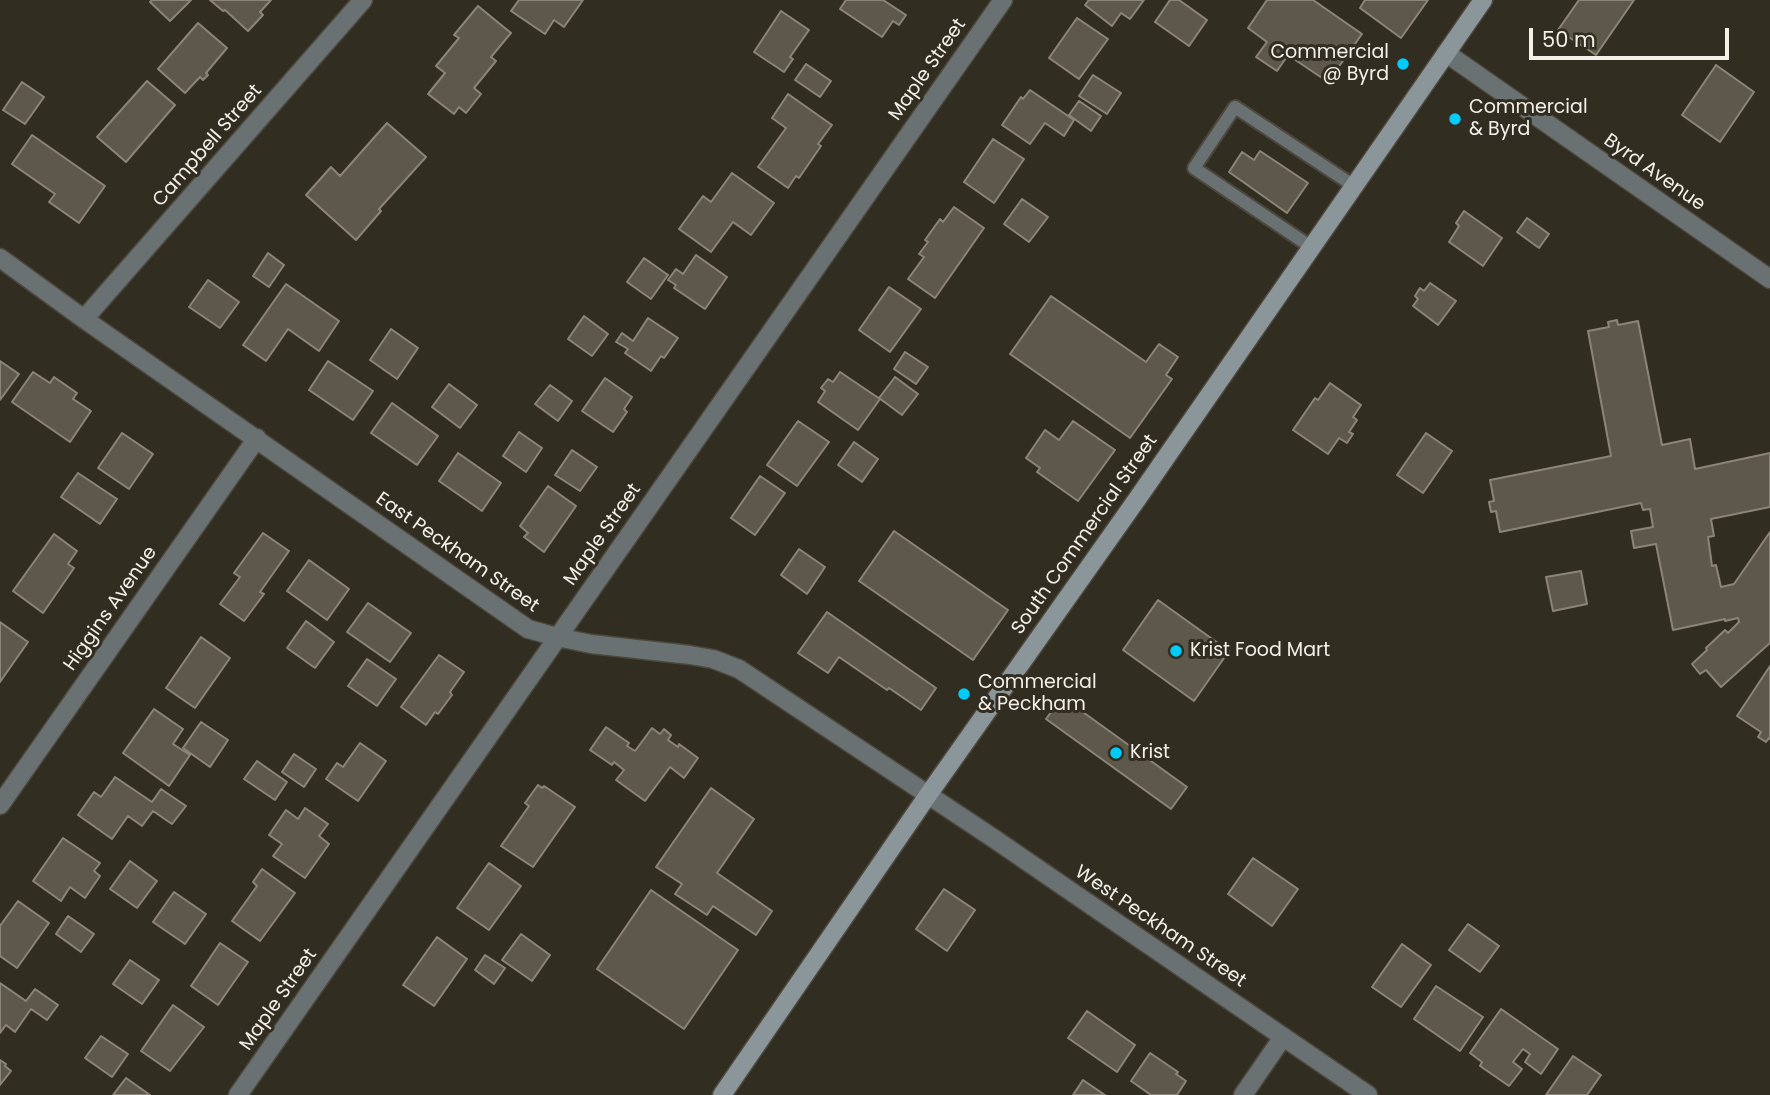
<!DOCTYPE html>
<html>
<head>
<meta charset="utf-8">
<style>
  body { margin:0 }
  #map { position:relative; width:1770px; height:1095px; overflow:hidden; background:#322d21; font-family:Poppins,sans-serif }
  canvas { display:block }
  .scale { position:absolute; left:1529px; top:28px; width:200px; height:32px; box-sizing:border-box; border:4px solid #f4f0e9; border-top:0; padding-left:9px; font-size:21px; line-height:24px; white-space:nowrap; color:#f4f0e9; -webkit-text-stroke:5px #322d21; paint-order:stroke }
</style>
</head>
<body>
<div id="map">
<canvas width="1770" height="1095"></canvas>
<div class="scale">50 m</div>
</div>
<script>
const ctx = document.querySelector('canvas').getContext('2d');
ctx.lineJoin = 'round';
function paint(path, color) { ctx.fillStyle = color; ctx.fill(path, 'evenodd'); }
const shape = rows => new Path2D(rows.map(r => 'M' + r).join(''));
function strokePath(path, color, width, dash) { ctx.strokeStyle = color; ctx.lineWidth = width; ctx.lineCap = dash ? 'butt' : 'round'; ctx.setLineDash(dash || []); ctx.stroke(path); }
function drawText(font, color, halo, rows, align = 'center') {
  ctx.font = font + ' Poppins,sans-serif'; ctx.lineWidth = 6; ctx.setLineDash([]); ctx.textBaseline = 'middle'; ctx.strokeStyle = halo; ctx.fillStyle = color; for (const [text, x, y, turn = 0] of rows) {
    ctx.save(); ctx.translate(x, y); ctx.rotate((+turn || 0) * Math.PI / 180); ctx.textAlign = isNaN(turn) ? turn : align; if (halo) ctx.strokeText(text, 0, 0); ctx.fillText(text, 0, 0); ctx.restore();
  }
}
const building = shape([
  [152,0,191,0,170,21,150,2,152,0],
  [210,0,271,0,260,12,263,15,248,31,225,10,223,11,210,0],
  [519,0,583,0,564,27,554,20,545,34,511,11,519,0],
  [846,0,883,0,906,15,899,25,893,21,882,37,840,9,846,0],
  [1089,0,1144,0,1130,19,1121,13,1112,26,1085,5,1089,0],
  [1170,0,1179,0,1207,20,1189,46,1155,22,1170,0],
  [1267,0,1313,0,1362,34,1328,82,1288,55,1277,71,1256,57,1267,42,1248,28,1267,0],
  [1365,0,1428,0,1401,38,1360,8,1365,0],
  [1579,0,1634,0,1596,55,1558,30,1579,0],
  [478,6,511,33,491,57,496,61,474,88,481,94,466,113,459,107,454,114,428,94,445,73,436,66,459,38,454,35,478,6],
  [781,11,809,30,790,57,793,59,784,72,754,52,781,11],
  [1077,18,1108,39,1079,79,1049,58,1077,18],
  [198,23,227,48,206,73,208,75,203,80,200,77,185,93,158,69,198,23],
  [806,64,831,81,820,97,795,80,806,64],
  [1716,65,1754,92,1720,142,1682,115,1716,65],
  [1093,75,1121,93,1107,114,1079,96,1093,75],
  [147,81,175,105,126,162,97,137,147,81],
  [22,82,44,97,25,124,3,110,22,82],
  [1030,90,1074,120,1064,136,1045,123,1030,144,1002,125,1021,97,1023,99,1030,90],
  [788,94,832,125,818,144,821,146,799,178,796,176,788,188,758,167,786,128,772,118,788,94],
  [1079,101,1101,116,1091,131,1069,115,1079,101],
  [387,123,426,157,379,209,381,211,356,240,306,195,331,167,340,176,387,123],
  [32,135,105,186,79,223,49,202,55,194,12,164,32,135],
  [993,139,1024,159,994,203,964,182,993,139],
  [1260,151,1308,183,1287,213,1229,172,1242,152,1254,160,1260,151],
  [732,173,774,203,751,235,733,222,711,252,679,229,703,196,711,202,732,173],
  [1022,199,1048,217,1029,242,1004,224,1022,199],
  [954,207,984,228,935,298,908,279,924,257,919,254,928,242,925,240,940,219,943,222,954,207],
  [1464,211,1502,238,1483,266,1449,242,1459,226,1456,223,1464,211],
  [1527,218,1549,234,1539,248,1517,232,1527,218],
  [268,253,284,265,269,287,253,276,268,253],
  [696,255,727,277,705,309,674,288,676,285,668,280,676,269,683,274,696,255],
  [644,258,668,275,651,299,627,282,644,258],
  [208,280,239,302,220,328,189,307,208,280],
  [1430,283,1456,301,1438,325,1413,306,1418,299,1415,296,1420,288,1424,291,1430,283],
  [286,284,339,321,319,351,288,329,266,361,243,345,286,284],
  [889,287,921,309,890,352,859,330,889,287],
  [1051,296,1146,362,1159,344,1178,357,1166,375,1172,379,1130,438,1010,354,1051,296],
  [584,316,608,334,592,356,568,339,584,316],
  [648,318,678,338,664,358,661,356,651,371,625,353,628,349,616,342,622,333,633,341,648,318],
  [1617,320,1618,325,1638,321,1662,445,1690,439,1695,469,1770,453,1770,507,1711,519,1714,536,1708,537,1712,566,1716,565,1721,587,1734,584,1770,532,1770,643,1721,687,1706,670,1700,674,1692,664,1707,650,1706,648,1725,630,1728,633,1739,622,1738,618,1725,621,1725,619,1673,630,1656,544,1634,548,1631,531,1653,527,1650,509,1643,510,1641,503,1500,532,1496,511,1491,512,1489,502,1494,501,1490,480,1611,456,1588,331,1609,327,1608,322,1617,320],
  [391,329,418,348,397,379,370,360,391,329],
  [905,352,928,367,916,384,894,369,905,352],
  [0,361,19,374,0,400,0,361],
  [328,361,373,391,353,420,309,390,328,361],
  [33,372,50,383,54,377,77,393,73,399,91,411,70,442,12,402,33,372],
  [840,372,880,399,858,430,818,402,825,391,821,388,828,379,833,382,840,372],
  [895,377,918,394,902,415,879,398,895,377],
  [605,378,632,397,624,409,627,412,613,432,582,411,605,378],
  [1330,383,1361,405,1353,417,1357,420,1349,432,1353,434,1347,443,1339,438,1328,454,1293,430,1315,398,1318,400,1330,383],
  [449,384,477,405,460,428,432,407,449,384],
  [550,385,572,401,558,421,535,404,550,385],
  [392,403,438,436,417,465,371,433,392,403],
  [798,421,829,442,797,486,767,465,798,421],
  [1073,421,1115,450,1078,501,1037,472,1040,468,1026,458,1045,430,1059,440,1073,421],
  [519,432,542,448,526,472,503,456,519,432],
  [122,433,153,454,129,489,98,468,122,433],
  [1426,433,1452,451,1423,493,1397,475,1426,433],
  [854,442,878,459,862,482,838,465,854,442],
  [572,450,597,467,580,491,555,475,572,450],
  [458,453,501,483,482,511,439,481,458,453],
  [78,473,117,499,100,524,61,497,78,473],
  [760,476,785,493,755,535,731,518,760,476],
  [548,486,576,506,544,552,524,537,528,533,520,526,548,486],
  [894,531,1008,610,973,660,859,581,894,531],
  [263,533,289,551,260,592,264,594,244,621,220,604,240,577,234,573,263,533],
  [54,534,77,551,68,564,74,568,43,613,13,591,54,534],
  [799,549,825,567,807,594,781,575,799,549],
  [309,560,349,589,327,620,287,591,309,560],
  [1581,571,1587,604,1553,611,1546,577,1581,571],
  [1158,600,1229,651,1194,701,1123,650,1158,600],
  [368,603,411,633,390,662,347,632,368,603],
  [827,612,936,688,921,710,889,688,887,690,839,657,828,673,798,653,827,612],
  [306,621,334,642,315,668,287,648,306,621],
  [0,622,28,642,0,682,0,622],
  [201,637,230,658,195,708,166,688,201,637],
  [439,655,464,672,450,692,452,695,438,714,435,712,426,725,401,707,439,655],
  [367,659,396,679,377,706,348,686,367,659],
  [1770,666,1770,739,1769,738,1766,742,1758,737,1761,732,1737,716,1770,666],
  [1062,697,1187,787,1171,809,1046,719,1062,697],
  [154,709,183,729,173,744,190,755,169,786,123,753,154,709],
  [201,722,228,740,210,767,183,748,201,722],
  [606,727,629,743,627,746,635,751,652,728,660,734,664,729,671,735,668,740,678,747,679,744,698,758,684,778,670,767,645,801,616,780,624,770,614,762,612,765,590,750,606,727],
  [360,743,386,761,358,801,326,779,337,763,343,767,360,743],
  [294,754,316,769,304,787,282,772,294,754],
  [257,761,287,782,275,800,244,779,257,761],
  [115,777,152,802,161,789,186,806,172,824,153,811,142,826,128,816,112,839,78,815,94,792,101,797,115,777],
  [538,785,542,788,544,786,575,807,533,867,501,846,529,806,525,803,538,785],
  [711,788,754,819,717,873,772,911,756,935,713,906,707,915,675,894,682,884,656,867,711,788],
  [305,808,328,824,319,836,329,844,305,878,273,856,282,844,269,835,286,810,298,819,305,808],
  [63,838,100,863,94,871,100,876,85,898,70,887,61,901,33,881,63,838],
  [1253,858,1298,889,1272,926,1228,894,1253,858],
  [130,861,157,881,137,908,110,889,130,861],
  [489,863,521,886,489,930,457,908,489,863],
  [262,869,295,893,260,941,232,921,257,886,253,882,262,869],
  [944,889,975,910,947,951,916,929,944,889],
  [651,890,738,950,684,1029,597,969,651,890],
  [174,892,206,914,185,944,153,922,174,892],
  [18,901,49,923,17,968,0,956,0,926,18,901],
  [68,916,94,934,81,952,56,934,68,916],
  [1468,924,1499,946,1480,972,1449,950,1468,924],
  [521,934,550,955,532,981,502,960,521,934],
  [437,937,467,959,434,1006,403,985,437,937],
  [220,943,248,962,218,1005,191,986,220,943],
  [1402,944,1431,965,1401,1007,1372,987,1402,944],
  [485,955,505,968,494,984,475,970,485,955],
  [130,960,159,980,142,1004,113,984,130,960],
  [0,983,26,1001,35,989,58,1005,47,1020,31,1009,15,1032,6,1025,0,1033,0,983],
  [1436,986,1483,1017,1460,1051,1414,1019,1436,986],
  [173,1005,204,1027,170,1071,141,1051,173,1005],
  [1501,1009,1558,1049,1541,1074,1525,1062,1530,1054,1523,1049,1513,1062,1522,1069,1509,1086,1480,1066,1482,1062,1470,1053,1501,1009],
  [1087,1011,1135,1045,1117,1072,1068,1038,1087,1011],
  [101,1036,128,1054,112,1077,85,1058,101,1036],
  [1150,1053,1178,1072,1176,1074,1186,1081,1177,1095,1151,1095,1131,1081,1150,1053],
  [1573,1056,1601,1075,1587,1095,1546,1095,1573,1056],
  [0,1060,6,1064,5,1066,11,1071,0,1085,0,1060],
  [126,1078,150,1095,113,1095,126,1078],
  [1083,1080,1105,1095,1073,1095,1083,1080]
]);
paint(building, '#5e584b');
strokePath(building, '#8b8577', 2);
const service = shape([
  [1311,247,1194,168,1235,107,1354,186]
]);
const minor = shape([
  [0,258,84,319,528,629,557,637,591,644,690,655,713,659,739,669,993,838,1368,1095],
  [84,319,363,0],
  [0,805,257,438],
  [238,1095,1003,0],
  [1243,1095,1283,1037]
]);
const tertiary = shape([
  [1446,53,1770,279]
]);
const secondary = shape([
  [722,1095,928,795,1140,495,1483,0]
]);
strokePath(service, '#4d483d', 16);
strokePath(minor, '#4d483d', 21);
strokePath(tertiary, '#4d483d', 21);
strokePath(secondary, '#4d483d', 21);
strokePath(service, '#697173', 12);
strokePath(minor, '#697173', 18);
strokePath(tertiary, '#697173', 18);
strokePath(secondary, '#8b969b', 18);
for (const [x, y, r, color] of [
  [1403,64,7,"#00cbf9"],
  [1455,119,7,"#00cbf9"],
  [1176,651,7,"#00cbf9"],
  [964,694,7,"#00cbf9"],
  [1116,753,7,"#00cbf9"]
]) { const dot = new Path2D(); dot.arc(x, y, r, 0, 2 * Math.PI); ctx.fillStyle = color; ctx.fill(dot); strokePath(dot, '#322d21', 2.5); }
drawText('19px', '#f4f0e9', '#322d21', [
  ["Commercial",1389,53,"right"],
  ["@ Byrd",1389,75,"right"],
  ["Commercial",1469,108],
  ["& Byrd",1469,130],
  ["Krist Food Mart",1190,651],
  ["Commercial",978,683],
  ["& Peckham",978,705],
  ["Krist",1130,753]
], 'left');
drawText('19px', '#f4f0e9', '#322d21', [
  ["Maple Street",928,70,-55],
  ["Campbell Street",208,146,-49],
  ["Byrd Avenue",1654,173,35],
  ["Maple Street",603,535,-55],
  ["South Commercial Street",1085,535,-55],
  ["East Peckham Street",457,553,35],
  ["Higgins Avenue",111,609,-55],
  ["West Peckham Street",1160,927,34],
  ["Maple Street",279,1000,-55]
]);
</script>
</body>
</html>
